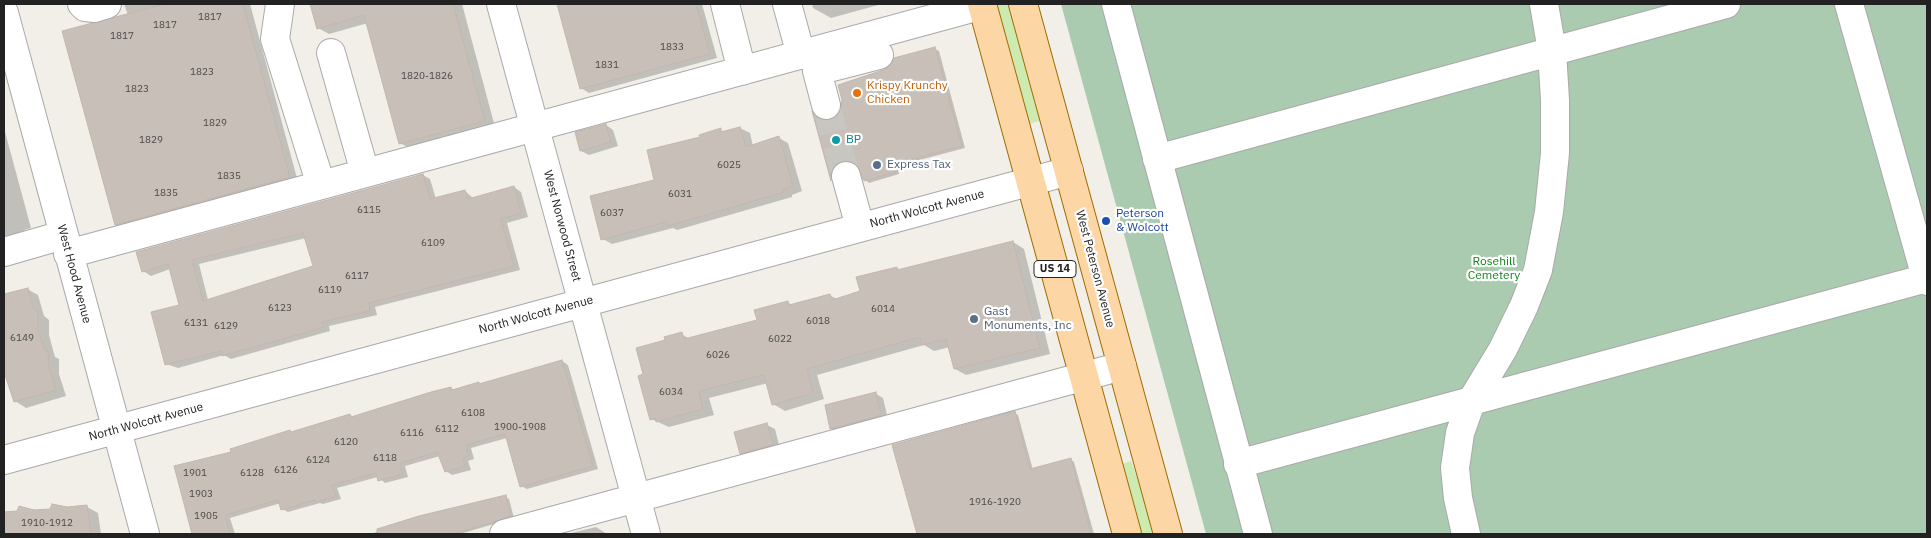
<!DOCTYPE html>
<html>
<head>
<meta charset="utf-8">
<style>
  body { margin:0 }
  #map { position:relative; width:1931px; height:538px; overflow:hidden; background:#f2efe9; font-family:"IBM Plex Sans",sans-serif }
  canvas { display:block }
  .frame { position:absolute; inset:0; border:5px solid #222; pointer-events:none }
</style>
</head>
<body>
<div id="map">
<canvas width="1931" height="538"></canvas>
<div class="frame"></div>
</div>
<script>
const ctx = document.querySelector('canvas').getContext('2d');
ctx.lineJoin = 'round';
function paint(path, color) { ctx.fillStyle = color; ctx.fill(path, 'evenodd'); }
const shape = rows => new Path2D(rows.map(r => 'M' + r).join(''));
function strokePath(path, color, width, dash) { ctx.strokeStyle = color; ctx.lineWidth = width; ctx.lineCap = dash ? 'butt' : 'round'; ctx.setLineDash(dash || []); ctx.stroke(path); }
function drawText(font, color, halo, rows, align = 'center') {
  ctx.font = font + ' "IBM Plex Sans",sans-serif'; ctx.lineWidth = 4.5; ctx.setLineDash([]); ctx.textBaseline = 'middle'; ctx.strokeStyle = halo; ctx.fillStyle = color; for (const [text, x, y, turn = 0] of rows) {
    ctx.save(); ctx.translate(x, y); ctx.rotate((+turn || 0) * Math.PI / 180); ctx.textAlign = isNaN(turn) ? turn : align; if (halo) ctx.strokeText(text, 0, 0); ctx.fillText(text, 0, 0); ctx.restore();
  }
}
paint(shape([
  [996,4,1008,4,1040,121,1029,124],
  [1131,461,1144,496,1154,534,1141,534,1122,464]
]), '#cdebb0');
paint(shape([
  [1061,4,1927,4,1927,534,1206,534]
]), '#aacbaf');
paint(shape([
  [124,4,250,4,298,182,124,229,116,224,128,15],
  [312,4,462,4,495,127,411,149,400,143,368,23,329,34,318,28],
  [558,4,702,4,717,58,589,93,581,88],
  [812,4,882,4,831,18,813,8],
  [935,49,939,51,965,148,897,166,899,174,869,183,865,180,856,163,847,163,839,167,835,181,832,180,814,114,823,121,831,121,838,117,884,71],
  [606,125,613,130,618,146,589,155,581,151],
  [4,128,31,228,24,230,27,236,4,245],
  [740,128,750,133,753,146,779,138,788,143,802,191,792,195,792,197,677,230,673,228,612,244,603,239,656,180,701,137,720,130,725,132],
  [423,175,430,179,436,199,465,191,473,198,514,187,521,192,528,217,507,223,520,270,375,307,377,315,329,326,330,331,231,359,224,355,178,368,166,364,180,306,170,269,151,276,143,271],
  [306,238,314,267,208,300,199,264],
  [1013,242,1024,249,1050,354,966,375,955,369,950,347,934,351,924,345,817,375,824,399,785,411,773,404,768,383,709,398,714,415,669,427,651,419,645,375,666,341,681,334,690,339,759,321,787,302,792,305,829,295,837,299,862,292,897,268,901,270],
  [27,289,38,295,44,316,49,320,49,335,55,357,59,359,59,374,66,396,26,408,15,401,4,370,4,295],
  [562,361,568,365,598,469,527,489,521,486,507,438,471,448,474,459,468,461,471,470,452,475,446,471,440,456,405,466,408,477,385,483,378,477,337,488,341,499,323,504,320,503,288,512,282,509,281,503,230,518,235,534,194,534,176,467,232,452,290,431,292,433,350,415,354,417,451,388,454,390,478,383,481,385],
  [876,394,883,398,888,419,839,433,831,428],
  [1014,413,1018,415,1033,470,1071,460,1074,462,1094,534,918,534,894,445],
  [767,425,775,429,780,449,749,457,741,453],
  [505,497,509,499,514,518,460,534,370,534,447,509,450,511],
  [87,507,98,513,101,534,4,534,4,514],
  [596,527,607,534,567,534]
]), '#0003');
const building = shape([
  [165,4,243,4,290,177,115,225,62,31,165,4],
  [310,4,453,4,485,121,399,144,364,15,317,29,310,4],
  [557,4,696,4,710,54,580,89,557,4],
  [935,47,962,146,894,164,896,172,864,181,857,165,850,161,842,161,835,165,831,172,831,181,812,111,821,120,830,120,837,116,841,109,842,100,838,85,883,70,890,66,894,58,935,47],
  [606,124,611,142,580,151,575,132,606,124],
  [740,127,746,147,779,136,793,186,783,190,784,192,696,218,667,226,666,222,601,240,590,196,654,180,647,150,700,137,699,135,721,128,721,132,740,127],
  [423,174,430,199,465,190,468,199,514,186,521,213,501,219,514,266,369,303,370,311,322,322,324,327,304,333,222,356,221,351,165,365,151,312,179,305,168,264,142,272,136,252,423,174],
  [303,233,313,266,203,301,192,260,303,233],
  [1013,241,1040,348,954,369,946,339,922,345,920,337,807,369,813,393,772,405,764,375,699,391,703,409,656,422,656,418,650,420,638,376,643,374,636,348,665,340,664,337,682,332,684,339,757,320,754,310,788,301,789,305,830,294,832,300,860,291,856,277,897,267,897,270,1013,241],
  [28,288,33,309,38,312,38,328,44,349,48,351,49,367,56,390,14,402,4,372,4,294,28,288],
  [562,360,593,466,520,487,505,434,466,445,469,455,463,458,465,466,445,472,437,452,400,463,402,474,378,481,376,473,332,485,336,496,316,502,315,500,281,510,278,500,225,515,230,534,192,534,174,466,231,452,230,449,290,430,291,432,350,414,351,417,431,392,451,387,452,390,479,382,479,384,562,360],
  [876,392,881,415,830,429,825,405,876,392],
  [1015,411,1030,469,1071,458,1091,534,917,534,892,445,1015,411],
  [767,423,773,445,740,454,734,432,767,423],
  [506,495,511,516,494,522,452,534,377,534,377,529,419,516,506,495],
  [52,504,67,507,87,505,91,534,4,534,4,512,17,511,19,506,34,510,50,509,52,504]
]);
paint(building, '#c7bfb8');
strokePath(building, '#c4b6ab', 1);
strokePath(shape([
  [826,105,846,176]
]), '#c8c6c1', 28, [28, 14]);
const minor = shape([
  [82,4,85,7,94,8,107,4],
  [280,4,275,39,321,185],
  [501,4,646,534],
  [725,4,742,71],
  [787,4,801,55],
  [1116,4,1258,534],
  [1849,4,1927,281],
  [4,13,145,534],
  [331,53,365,173],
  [826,105,817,71,879,55],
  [1157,159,1726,4],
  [846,176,860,227],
  [4,252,63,235],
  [68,254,983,5],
  [4,460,1069,171],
  [1238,464,1927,278],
  [504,534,1122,366],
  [1466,534,1458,498,1455,468,1460,433,1471,402,1503,349,1524,306,1538,270,1549,212,1555,153,1555,100,1552,51,1544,4]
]);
const major = shape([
  [982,4,1127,534],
  [1023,4,1168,534]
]);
strokePath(minor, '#a9a9a9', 30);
strokePath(major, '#a06b00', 30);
strokePath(minor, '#fff', 28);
strokePath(major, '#fcd6a4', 28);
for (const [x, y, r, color] of [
  [857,93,5,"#e8710a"],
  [836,140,5,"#0f9aa8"],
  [877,165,5,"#5c6f8a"],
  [1106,221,5,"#1a4fb4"],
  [974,319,5,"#5c6f8a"]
]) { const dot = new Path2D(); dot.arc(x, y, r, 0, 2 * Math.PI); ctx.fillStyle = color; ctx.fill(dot); strokePath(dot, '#fff', 2); }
drawText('10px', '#4b4948', null, [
  ["1817",210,17],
  ["1817",165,25],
  ["1817",122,36],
  ["1833",672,47],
  ["1831",607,65],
  ["1823",202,72],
  ["1820-1826",427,76],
  ["1823",137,89],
  ["1829",215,123],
  ["1829",151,140],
  ["6025",729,165],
  ["1835",229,176],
  ["1835",166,193],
  ["6031",680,194],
  ["6115",369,210],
  ["6037",612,213],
  ["6109",433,243],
  ["6117",357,276],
  ["6119",330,290],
  ["6123",280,308],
  ["6014",883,309],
  ["6018",818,321],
  ["6131",196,323],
  ["6129",226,326],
  ["6149",22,338],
  ["6022",780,339],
  ["6026",718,355],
  ["6034",671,392],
  ["6108",473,413],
  ["1900-1908",520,427],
  ["6112",447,429],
  ["6116",412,433],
  ["6120",346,442],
  ["6118",385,458],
  ["6124",318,460],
  ["6126",286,470],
  ["1901",195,473],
  ["6128",252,473],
  ["1903",201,494],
  ["1916-1920",995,502],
  ["1905",206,516],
  ["1910-1912",47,523]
]);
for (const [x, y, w] of [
  [1055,269,42]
]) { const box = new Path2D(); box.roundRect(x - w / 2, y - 8.5, w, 17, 4); ctx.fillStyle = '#fff'; ctx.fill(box); strokePath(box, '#222', 1); }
drawText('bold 11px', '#222', null, [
  ["US 14",1055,269]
]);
drawText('12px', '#c56008', '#fff', [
  ["Krispy Krunchy",867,86],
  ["Chicken",867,100]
], 'left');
drawText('12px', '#0d838f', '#fff', [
  ["BP",846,140]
], 'left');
drawText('12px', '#4e5e75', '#fff', [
  ["Express Tax",887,165],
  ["Gast",984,312],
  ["Monuments, Inc",984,326]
], 'left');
drawText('12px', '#222', '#fff', [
  ["North Wolcott Avenue",927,209,-15],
  ["West Norwood Street",562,226,75],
  ["West Peterson Avenue",1095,269,75],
  ["West Hood Avenue",74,274,75],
  ["North Wolcott Avenue",536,315,-15],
  ["North Wolcott Avenue",146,422,-15]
]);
drawText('12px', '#164399', '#fff', [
  ["Peterson",1116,214],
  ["& Wolcott",1116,228]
], 'left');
drawText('12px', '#0c8416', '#fff', [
  ["Rosehill",1494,262],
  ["Cemetery",1494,276]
]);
</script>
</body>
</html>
